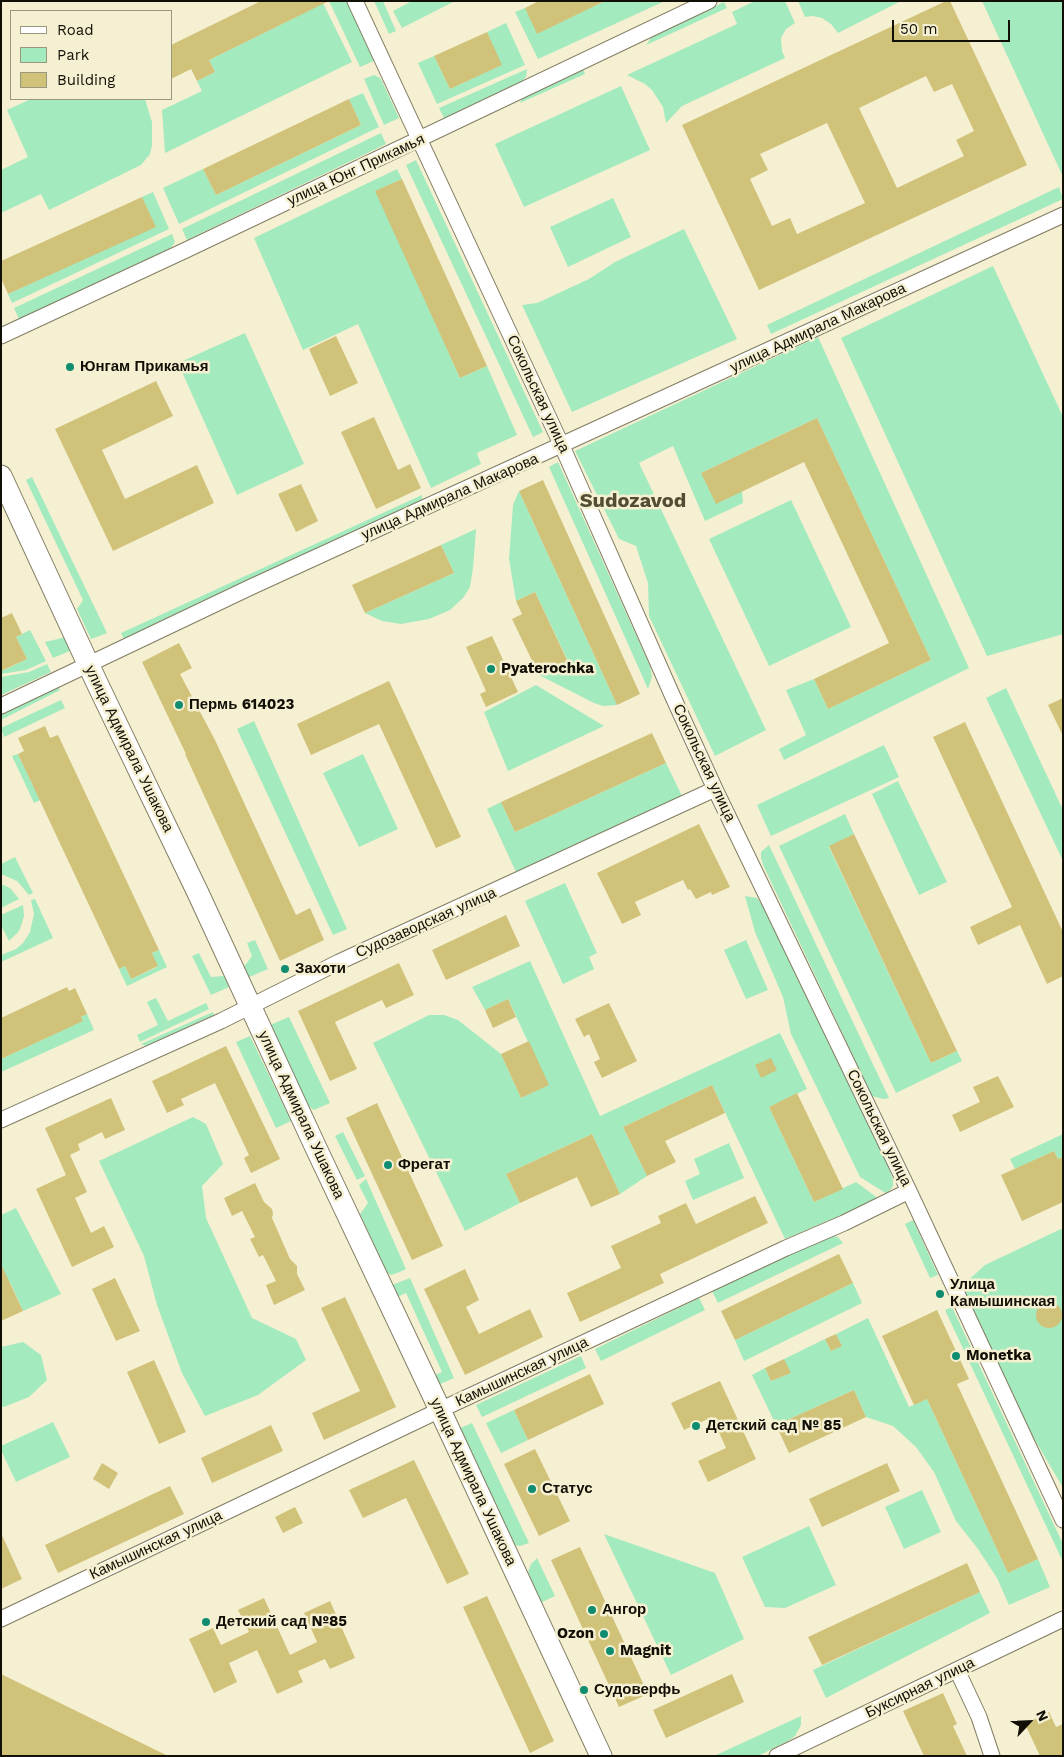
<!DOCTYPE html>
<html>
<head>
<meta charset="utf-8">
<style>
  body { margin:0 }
  #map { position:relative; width:1064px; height:1757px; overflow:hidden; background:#f6f0d2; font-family:"Work Sans",sans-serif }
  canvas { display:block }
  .frame { position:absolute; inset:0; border:2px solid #110f06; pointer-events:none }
  .legend { position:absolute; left:10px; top:10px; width:162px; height:90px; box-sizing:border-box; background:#f6f0d2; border:1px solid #9a9680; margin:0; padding:6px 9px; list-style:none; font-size:15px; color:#110f06 }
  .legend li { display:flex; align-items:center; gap:10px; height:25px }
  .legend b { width:25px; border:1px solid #9a9680 }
  .north { position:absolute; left:1004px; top:1697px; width:50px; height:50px; -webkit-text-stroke:4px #f6f0d2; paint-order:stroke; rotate:65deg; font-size:14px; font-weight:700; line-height:20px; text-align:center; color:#110f06 }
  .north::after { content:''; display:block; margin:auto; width:18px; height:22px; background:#110f06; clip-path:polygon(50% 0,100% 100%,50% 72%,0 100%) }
  .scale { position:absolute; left:892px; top:20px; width:118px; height:22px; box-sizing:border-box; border:2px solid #110f06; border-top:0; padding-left:6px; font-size:15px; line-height:18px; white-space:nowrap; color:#110f06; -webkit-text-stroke:4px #f6f0d2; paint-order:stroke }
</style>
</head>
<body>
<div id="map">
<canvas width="1064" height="1757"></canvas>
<div class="frame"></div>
<ul class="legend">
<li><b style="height:6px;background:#fff"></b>Road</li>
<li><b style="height:14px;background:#a3eabf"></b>Park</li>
<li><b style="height:14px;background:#d1c27a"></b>Building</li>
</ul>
<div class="north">N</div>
<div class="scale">50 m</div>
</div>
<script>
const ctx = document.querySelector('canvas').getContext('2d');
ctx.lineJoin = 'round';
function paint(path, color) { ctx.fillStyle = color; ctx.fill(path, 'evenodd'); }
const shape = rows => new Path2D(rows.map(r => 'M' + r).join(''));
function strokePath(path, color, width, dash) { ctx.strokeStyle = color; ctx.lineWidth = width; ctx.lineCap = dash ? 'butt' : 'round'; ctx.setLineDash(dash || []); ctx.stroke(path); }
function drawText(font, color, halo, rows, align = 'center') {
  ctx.font = font + ' "Work Sans",sans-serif'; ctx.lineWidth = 5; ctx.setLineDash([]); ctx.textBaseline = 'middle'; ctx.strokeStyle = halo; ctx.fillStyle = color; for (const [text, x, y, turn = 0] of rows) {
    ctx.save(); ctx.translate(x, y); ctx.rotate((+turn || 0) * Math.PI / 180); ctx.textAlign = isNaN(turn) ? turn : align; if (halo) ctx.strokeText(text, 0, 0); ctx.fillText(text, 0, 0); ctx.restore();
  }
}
paint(shape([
  [322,1,352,62,165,153,162,110,202,91,197,81,215,72,209,60,314,8],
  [329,1,348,1,376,60,360,67],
  [374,1,383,1,396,31,389,34],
  [412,1,455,1,402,28,393,11],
  [605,1,665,1,538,59,515,12,525,8,538,33],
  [755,1,785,1,795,23,786,29,781,38,782,51,785,58,682,106,666,123,663,107,652,90,645,84,627,75,737,24,732,12],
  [798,1,901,1,838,33,831,24,822,18,813,16,805,17],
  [982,1,1063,1,1063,177],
  [724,2,727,8,646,45,653,35],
  [506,23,525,65,437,104,418,63,434,56,450,89,501,65,487,32],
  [582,67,585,74,520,103,524,94],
  [527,69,526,77,520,83,445,120,439,108],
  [374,75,380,78,382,81,399,118,384,125,364,79],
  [621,86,650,150,524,207,495,144],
  [363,93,379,127,179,224,163,188,203,169,216,195,361,125,349,99],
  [31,99,145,99,152,122,152,146,150,154,141,165,49,210,41,194,1,213,1,170,28,157,7,110],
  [381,133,386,144,187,240,182,229],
  [416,160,543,432,533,437,406,165],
  [397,169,402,179,376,191,460,378,487,366,517,435,477,453,481,464,431,488,358,324,303,350,254,238],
  [1059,187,1063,199,771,334,767,325],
  [153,192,169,229,12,303,8,294,155,226,142,197],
  [613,198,631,237,568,267,550,227],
  [684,229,737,339,572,412,522,305,537,303,589,279,615,262],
  [172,234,175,242,171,248,19,319,14,308],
  [993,266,1063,417,1063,634,987,656,841,338],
  [245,333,304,464,237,495,178,363],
  [818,337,969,668,784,760,779,749,806,735,786,690,814,679,828,709,931,660,817,418,701,473,742,491,743,503,705,521,673,446,639,463,766,730,715,756,649,616,648,583,636,546,619,539,575,451],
  [558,462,650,666,652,677,648,689,549,467],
  [32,477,107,633,91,639,77,609,83,600,26,480],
  [519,491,617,705,603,706,594,703,539,675,568,661,535,592,516,601,509,559,513,505],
  [422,495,422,501,124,639,121,633],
  [791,500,851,627,769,666,709,539],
  [476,529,473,568,470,587,463,598,450,610,429,619,401,624,382,621,365,613,454,573,441,545],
  [30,630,46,661,26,670,1,674,1,665,4,670,27,659,16,637],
  [66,637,72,650,53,658,45,642],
  [47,664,51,672,1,695,1,677,29,672],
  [57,685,60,690,1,720,1,713],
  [536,685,604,726,508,771,484,712],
  [1006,688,1063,810,1063,861,986,698],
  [61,700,65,708,4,737,1,728],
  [254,721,347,929,333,935,237,729],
  [884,745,899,777,771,836,757,805],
  [18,754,40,800,34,803,12,756],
  [363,754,398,829,359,847,323,773],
  [666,763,682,796,516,872,487,809,501,802,515,832],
  [898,781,947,882,919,895,872,794],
  [845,814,854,834,829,847,931,1063,957,1051,962,1061,896,1093,779,846],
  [769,845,889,1098,883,1099,872,1096,764,867,761,858,761,852],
  [15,857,33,893,29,895,17,881,1,874,1,864],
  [565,883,597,953,589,957,594,969,563,984,525,901],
  [1,884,10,888,19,899,1,908],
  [745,896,757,898,761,903,888,1166,893,1180,893,1186,887,1194,860,1177,791,1034,783,997,755,932],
  [35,899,53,938,1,962,1,955,16,949,23,943,30,932,34,914,31,900],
  [23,905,24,916,22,923,19,931,9,941,1,925,1,915],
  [255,940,268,969,247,978,243,968,252,956,247,943],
  [746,940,768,990,746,999,724,950],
  [159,950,167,967,127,986,119,969,125,966,131,979,157,967,152,953],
  [199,953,211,977,224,976,229,987,211,995,192,956],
  [530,961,600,1116,780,1033,807,1089,769,1107,814,1202,856,1182,879,1199,785,1239,712,1085,623,1127,647,1176,620,1194,592,1134,506,1174,520,1203,465,1231,373,1043,429,1015,444,1015,458,1020,501,1054,521,1098,548,1085,508,999,485,1010,472,987],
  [156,998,168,1021,206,1003,209,1009,140,1042,137,1035,158,1025,147,1002],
  [213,1012,214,1015,146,1046,141,1044],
  [87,1014,94,1030,1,1072,1,1059,82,1021,81,1017],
  [289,1017,330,1103,314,1110,308,1106,270,1025],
  [250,1036,291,1121,276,1128,236,1042],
  [193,1117,206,1124,223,1164,202,1186,206,1218,252,1318,296,1339,306,1360,258,1395,205,1416,182,1373,157,1305,144,1256,99,1161],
  [343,1132,365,1176,357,1180,335,1136],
  [1063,1134,1063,1157,1058,1159,1054,1151,1015,1169,1010,1159],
  [729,1143,744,1178,693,1200,685,1181,700,1174,694,1159],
  [366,1179,406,1269,400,1272,391,1275,386,1272,360,1214,368,1203,359,1185],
  [16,1208,61,1294,23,1311,10,1282,1,1286,1,1215],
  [913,1220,938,1275,930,1278,905,1224],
  [1063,1228,1063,1486,1062,1486,1019,1413,964,1291,965,1283,985,1265],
  [833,1236,838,1237,843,1243,718,1303,712,1291,824,1237],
  [410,1278,454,1378,438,1385,433,1376,442,1372,406,1293,397,1297,392,1285],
  [853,1283,862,1303,744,1361,735,1340],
  [699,1298,705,1310,601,1361,595,1349],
  [952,1307,1063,1544,1063,1562,945,1310],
  [868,1318,909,1407,927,1399,1008,1573,1038,1559,1050,1587,1009,1605,997,1578,978,1549,956,1521,934,1472,916,1447,893,1426,866,1417,854,1390,776,1425,752,1375,765,1368,771,1381,790,1373,784,1359,825,1339,831,1351,841,1346,836,1334],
  [23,1342,41,1355,47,1380,29,1397,4,1407,1,1406,1,1347],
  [581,1356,586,1368,482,1417,476,1405],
  [514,1410,528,1440,501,1453,486,1423],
  [53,1422,70,1457,16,1482,1,1450,1,1446],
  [472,1423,529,1543,520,1546,514,1545,458,1429],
  [922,1490,941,1532,904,1549,885,1507],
  [809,1526,836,1585,785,1608,765,1607,742,1557],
  [604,1534,715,1573,744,1639,671,1675],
  [537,1558,555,1596,540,1603,528,1572,531,1564],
  [980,1592,990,1613,826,1698,813,1670],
  [801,1716,801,1725,795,1736,788,1741,758,1756,714,1756]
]), '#a3eabf');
paint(shape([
  [261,1,329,1,209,60,215,72,197,81,191,69,171,79,171,45],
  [539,1,605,1,537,34,525,8],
  [946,1,950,1,1027,165,759,290,682,125],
  [926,76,934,92,952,84,974,131,956,140,964,156,897,188,859,108],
  [827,123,865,203,797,234,790,218,772,226,750,179,768,170,760,154],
  [487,32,502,65,450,89,434,56],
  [349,99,361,125,216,195,203,169],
  [402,179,487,366,460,378,375,191],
  [142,197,156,227,8,294,1,278,1,261],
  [336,336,358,383,330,396,309,349],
  [156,381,173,416,102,450,125,499,197,465,214,503,113,551,55,429],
  [374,417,398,470,410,464,421,488,376,509,341,432],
  [817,418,931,660,828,709,814,679,889,643,804,462,716,504,701,473],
  [543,480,640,694,617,705,519,491],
  [301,484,318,521,296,532,278,494],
  [441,545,454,573,365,613,352,585],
  [535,592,568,662,539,675,512,619,522,614,516,601],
  [12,613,22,634,16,637,27,659,1,671,1,618],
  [492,636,518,692,486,707,480,694,486,691,466,647],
  [179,643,192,668,180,674,215,740,296,915,310,908,324,940,280,961,185,754,186,754,142,662],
  [389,681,461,837,436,848,379,724,311,755,297,724],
  [1063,698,1063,736,1048,705],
  [965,722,1063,932,1063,976,1047,984,1020,925,978,945,970,927,1012,907,933,737],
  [45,726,50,738,58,735,159,950,152,953,158,966,131,979,125,966,119,969,18,754,24,751,18,738],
  [652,733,666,763,515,832,501,802],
  [699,824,730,887,712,895,711,892,696,899,690,889,688,890,683,880,635,902,641,915,622,924,597,873],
  [854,834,957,1051,931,1063,829,846],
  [506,915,520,946,446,980,432,950],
  [399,963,414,995,386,1008,382,1000,335,1022,357,1069,330,1081,298,1011],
  [67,987,69,991,75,988,87,1014,81,1017,83,1021,1,1059,1,1018],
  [508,999,516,1017,493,1028,485,1010],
  [609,1003,637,1061,602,1078,594,1062,600,1059,589,1034,584,1037,575,1019],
  [529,1041,549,1085,521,1098,501,1054],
  [226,1046,280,1159,251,1173,244,1158,249,1155,215,1083,181,1099,184,1105,167,1113,152,1081],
  [771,1058,777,1070,761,1078,755,1065],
  [998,1076,1014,1107,960,1132,952,1115,980,1102,973,1087],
  [712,1085,725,1113,665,1141,676,1162,647,1176,623,1127],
  [797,1093,843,1189,814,1202,769,1107],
  [111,1098,125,1130,105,1139,102,1132,78,1144,80,1150,70,1155,87,1192,75,1198,91,1233,104,1226,114,1247,72,1267,36,1189,66,1175,45,1128],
  [377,1103,443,1246,412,1260,346,1118],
  [592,1134,620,1194,591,1207,577,1177,520,1203,506,1174],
  [1054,1151,1058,1159,1063,1157,1063,1202,1022,1221,1001,1175],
  [255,1183,264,1202,272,1209,273,1214,272,1218,290,1259,297,1266,297,1274,305,1290,274,1305,266,1285,276,1281,263,1255,259,1257,250,1239,255,1237,242,1211,232,1216,224,1198],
  [755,1196,768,1223,660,1274,664,1283,580,1322,567,1293,621,1268,611,1246,661,1223,658,1216,686,1203,696,1224],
  [839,1254,853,1283,735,1340,721,1311],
  [1,1264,23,1311,1,1321],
  [465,1269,479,1300,466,1307,479,1334,530,1309,543,1337,465,1375,424,1289],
  [115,1278,140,1331,116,1341,92,1289],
  [345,1297,396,1407,324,1440,312,1413,360,1391,321,1308],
  '1036 1315a13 13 0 1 1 26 0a13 13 0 1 1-26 0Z',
  [937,1310,969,1379,957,1384,1038,1559,1008,1573,927,1399,914,1405,882,1336],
  [836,1334,842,1346,831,1351,825,1339],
  [784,1359,791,1373,771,1381,765,1368],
  [154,1360,186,1432,159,1444,127,1372],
  [590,1374,604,1404,528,1440,514,1410],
  [720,1381,756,1459,708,1482,698,1461,726,1448,712,1417,684,1430,671,1403],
  [854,1390,866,1417,789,1453,776,1425],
  [271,1425,283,1451,212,1483,201,1458],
  [535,1449,570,1521,539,1536,504,1464],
  [414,1460,469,1574,447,1584,406,1498,363,1518,349,1490],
  [102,1463,118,1473,109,1489,93,1479],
  [887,1463,900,1491,822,1527,809,1499],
  [170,1486,184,1514,58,1573,45,1545],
  [295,1507,303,1523,283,1533,275,1517],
  [1,1533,22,1579,1,1589],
  [580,1547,648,1694,619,1707,551,1560],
  [967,1563,980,1592,822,1665,808,1637],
  [487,1596,554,1741,530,1753,463,1607],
  [264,1598,290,1655,317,1642,304,1613,330,1601,355,1658,330,1669,325,1659,298,1671,303,1682,277,1694,257,1650,229,1663,237,1682,214,1693,189,1639,213,1628,221,1645,249,1632,238,1610],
  [1,1674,168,1756,1,1756],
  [732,1674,744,1702,666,1738,653,1710],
  [943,1693,957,1724,953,1726,967,1756,924,1756,903,1711],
  [1049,1712,1056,1727,1063,1724,1063,1756,1040,1756,1025,1724]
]), '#d1c27a');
const street = shape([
  [355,1,562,446,673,697,715,789,909,1191,1063,1520],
  [1,336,186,250,709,1],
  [1,706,251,587,1063,215],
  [1,1120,221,1021,339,962,715,789],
  [1,1619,440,1410,786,1248,844,1223,909,1191],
  [957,1670,979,1717,992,1756],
  [777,1756,1063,1619]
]);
const secondary = shape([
  [1,476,97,683,198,893,316,1148,432,1393,601,1756]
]);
strokePath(street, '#827c61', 17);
strokePath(secondary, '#827c61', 23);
strokePath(street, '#fff', 15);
strokePath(secondary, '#fff', 21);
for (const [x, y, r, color] of [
  [70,367,5,"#108c70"],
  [491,669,5,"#108c70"],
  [179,705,5,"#108c70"],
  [285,969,5,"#108c70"],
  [388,1165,5,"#108c70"],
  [940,1294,5,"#108c70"],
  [956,1356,5,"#108c70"],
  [696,1426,5,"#108c70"],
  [532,1489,5,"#108c70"],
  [592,1610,5,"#108c70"],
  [206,1622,5,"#108c70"],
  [604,1634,5,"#108c70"],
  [610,1651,5,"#108c70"],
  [584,1690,5,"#108c70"]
]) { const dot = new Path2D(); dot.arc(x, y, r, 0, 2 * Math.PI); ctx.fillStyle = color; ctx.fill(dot); strokePath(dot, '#f6f0d2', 2); }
drawText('15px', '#110f06', '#f6f0d2', [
  ["улица Юнг Прикамья",356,170,-25],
  ["улица Адмирала Макарова",818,328,-25],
  ["Сокольская улица",538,394,65],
  ["улица Адмирала Макарова",450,497,-24],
  ["улица Адмирала Ушакова",129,749,64],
  ["Сокольская улица",704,763,65],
  ["Судозаводская улица",426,923,-24],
  ["улица Адмирала Ушакова",301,1115,65],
  ["Сокольская улица",879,1128,64],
  ["Камышинская улица",522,1372,-25],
  ["улица Адмирала Ушакова",473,1482,65],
  ["Камышинская улица",156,1545,-25],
  ["Буксирная улица",920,1688,-26]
]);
drawText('bold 15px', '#110f06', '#f6f0d2', [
  ["Юнгам Прикамья",80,367],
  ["Pyaterochka",501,669],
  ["Пермь 614023",189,705],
  ["Захоти",295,969],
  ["Фрегат",398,1165],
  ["Улица",950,1285],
  ["Камышинская",950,1302],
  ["Monetka",966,1356],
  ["Детский сад № 85",706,1426],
  ["Статус",542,1489],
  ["Ангор",602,1610],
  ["Детский сад №85",216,1622],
  ["Ozon",594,1634,"right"],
  ["Magnit",620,1651],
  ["Судоверфь",594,1690]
], 'left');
drawText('bold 20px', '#524d34', '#f6f0d2', [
  ["Sudozavod",633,501]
]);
</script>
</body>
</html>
